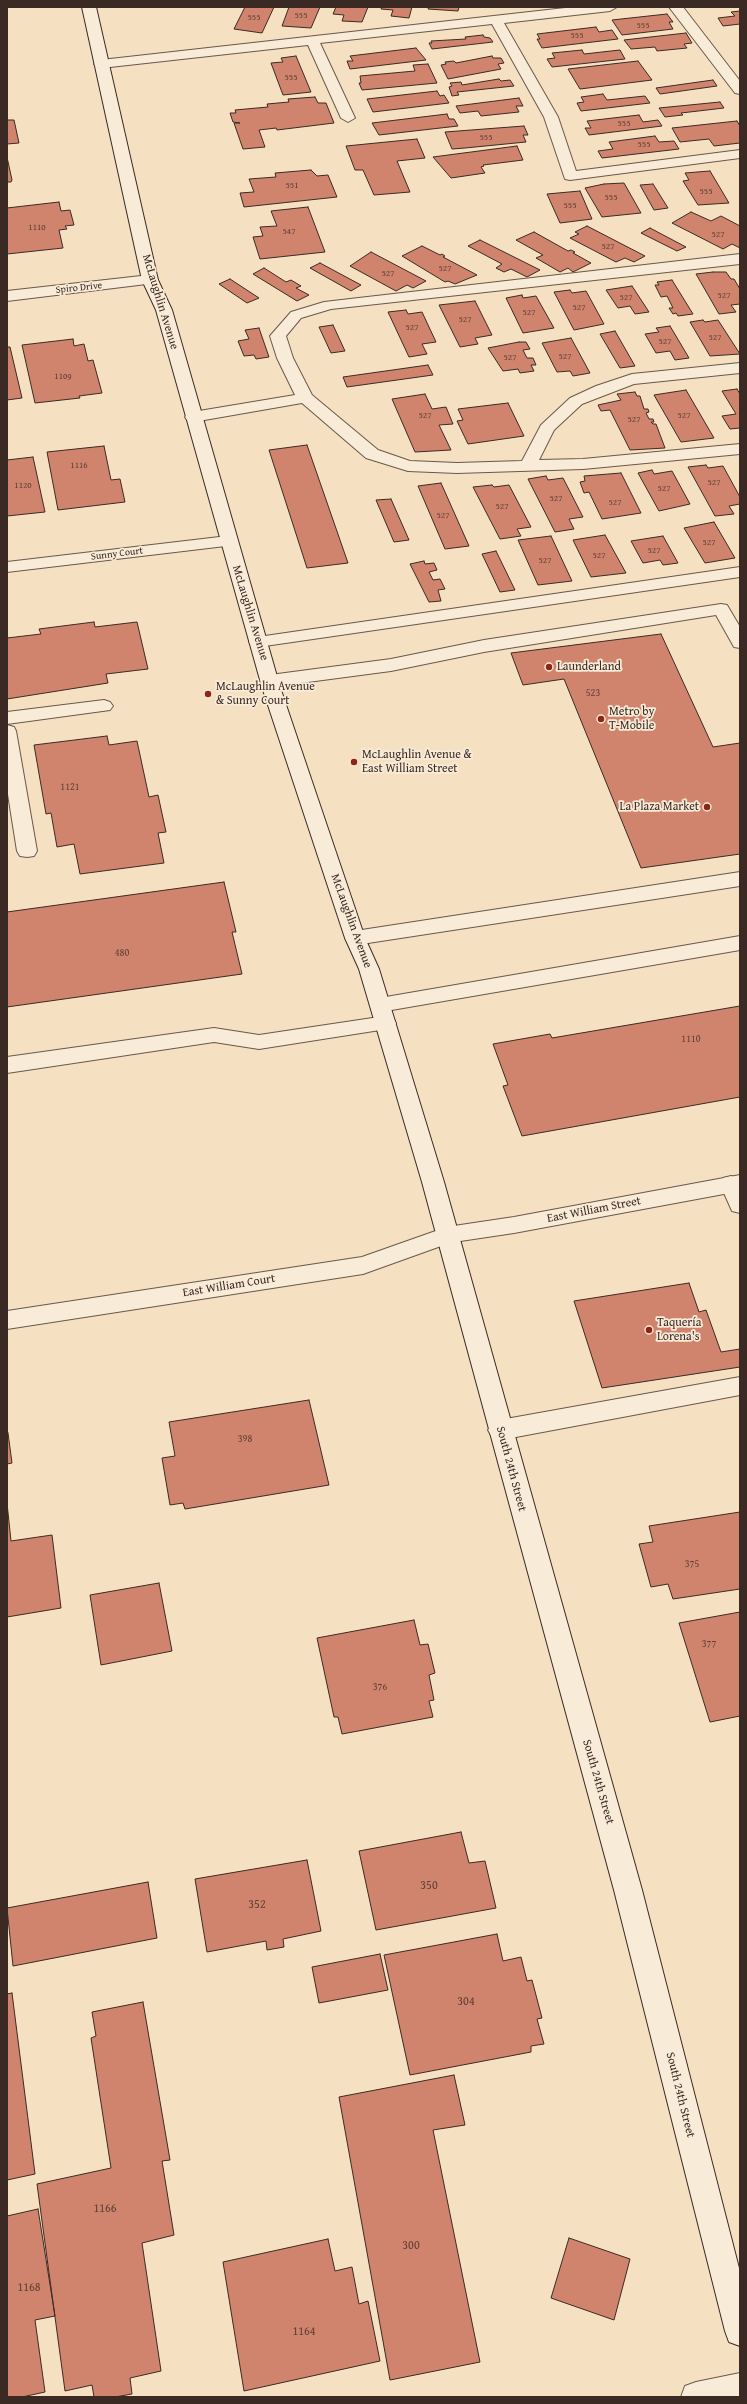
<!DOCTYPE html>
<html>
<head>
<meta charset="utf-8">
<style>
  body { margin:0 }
  #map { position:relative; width:747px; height:2404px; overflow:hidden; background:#f5e0c2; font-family:"Gentium Book Plus",serif }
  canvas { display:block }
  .frame { position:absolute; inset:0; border:8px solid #3b2a24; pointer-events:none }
</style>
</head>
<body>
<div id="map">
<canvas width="747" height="2404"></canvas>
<div class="frame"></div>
</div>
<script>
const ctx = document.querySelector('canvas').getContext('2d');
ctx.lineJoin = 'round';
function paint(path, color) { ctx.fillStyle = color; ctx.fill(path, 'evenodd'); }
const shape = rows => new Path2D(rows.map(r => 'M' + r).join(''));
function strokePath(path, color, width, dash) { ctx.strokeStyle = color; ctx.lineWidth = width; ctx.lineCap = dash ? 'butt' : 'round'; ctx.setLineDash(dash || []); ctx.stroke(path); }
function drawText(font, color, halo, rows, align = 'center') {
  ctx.font = font + ' "Gentium Book Plus",serif'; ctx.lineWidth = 3.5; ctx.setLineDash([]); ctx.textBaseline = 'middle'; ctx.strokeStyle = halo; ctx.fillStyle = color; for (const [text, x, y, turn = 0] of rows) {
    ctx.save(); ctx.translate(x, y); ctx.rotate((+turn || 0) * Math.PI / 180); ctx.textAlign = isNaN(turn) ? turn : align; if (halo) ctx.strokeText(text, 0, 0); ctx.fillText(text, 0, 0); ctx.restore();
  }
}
const building = shape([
  [245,7,274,7,262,33,234,29,245,7],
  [289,7,320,7,311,28,282,26,289,7],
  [336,7,368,7,362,22,342,21,344,15,333,14,336,7],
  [382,7,412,7,409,18,391,16,393,10,381,9,382,7],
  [429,7,459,7,458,11,428,9,429,7],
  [740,11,740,24,723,26,718,18,735,16,731,12,740,11],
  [667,14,673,22,669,22,673,29,622,35,612,20,667,14],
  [596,27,599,32,612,30,618,39,542,48,537,39,540,39,537,34,596,27],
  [686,33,692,43,684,44,687,48,657,51,655,47,631,49,624,40,686,33],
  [483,35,484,37,490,38,493,42,432,49,429,43,432,43,431,41,466,39,465,37,483,35],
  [416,48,426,60,350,69,347,61,353,61,350,56,416,48],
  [582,50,584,54,620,50,625,59,552,67,547,59,555,58,552,53,582,50],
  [296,56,311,92,283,95,271,63,283,62,281,58,296,56],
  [492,56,493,58,501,58,504,63,498,64,501,69,448,79,441,65,446,64,445,62,454,61,456,63,492,56],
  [638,61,652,80,580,89,568,69,638,61],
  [428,64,437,83,362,90,359,83,361,83,360,76,415,71,413,65,428,64],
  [499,79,501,81,510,80,514,86,457,92,459,95,452,96,449,87,452,86,450,83,461,82,462,85,499,79],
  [713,80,717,86,660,94,656,88,713,80],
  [437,91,440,96,444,95,449,103,373,112,367,99,437,91],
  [603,94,607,100,645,96,650,103,581,111,577,103,584,102,581,97,603,94],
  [315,97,318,103,326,103,334,123,277,130,276,128,259,130,265,147,243,149,234,123,240,123,233,122,230,113,236,113,235,110,268,107,267,104,289,102,288,99,315,97],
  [519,98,523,106,516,106,519,112,481,116,478,111,460,113,456,106,519,98],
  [720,102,724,108,681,113,683,115,665,117,659,108,720,102],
  [447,114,449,119,454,119,458,126,379,135,372,123,447,114],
  [639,115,643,122,658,120,662,126,589,135,585,128,591,128,587,121,639,115],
  [7,120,14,120,19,143,7,144,7,120],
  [737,121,740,126,740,143,714,146,709,139,680,142,672,128,737,121],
  [524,126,528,135,523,135,526,142,465,148,452,149,445,132,524,126],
  [655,136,659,142,674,141,679,149,602,158,598,151,613,149,609,142,655,136],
  [417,139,425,158,397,161,410,192,374,195,363,170,355,170,346,146,417,139],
  [517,146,523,160,483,165,484,166,481,167,485,173,451,178,433,157,517,146],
  [7,157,12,180,11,182,7,182,7,157],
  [311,170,317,176,328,175,337,197,244,207,240,193,254,192,249,179,276,177,275,173,311,170],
  [710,171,729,203,698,205,683,181,689,180,685,173,710,171],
  [604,184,624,183,641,213,602,217,585,188,604,184],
  [653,184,668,208,654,210,640,185,653,184],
  [580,191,592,219,560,223,547,194,580,191],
  [59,202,61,211,70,210,74,225,65,226,67,229,59,230,63,248,7,254,7,208,59,202],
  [308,207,325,252,260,259,253,237,263,236,260,227,277,226,271,211,308,207],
  [691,212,711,221,721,216,740,226,740,248,732,244,723,249,672,223,691,212],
  [587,226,645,256,634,262,625,258,616,262,570,238,579,234,575,232,587,226],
  [650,228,686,247,677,251,641,233,650,228],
  [534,232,568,251,571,250,575,252,573,253,591,263,573,272,568,268,560,272,536,258,543,255,516,240,534,232],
  [480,240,540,270,527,277,511,269,504,272,496,268,502,264,468,246,480,240],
  [422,246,440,255,442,254,445,256,443,257,477,275,455,284,448,281,445,282,402,256,422,246],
  [371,252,426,281,413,288,407,285,396,291,350,266,371,252],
  [320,263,361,285,351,291,310,268,320,263],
  [264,268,286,282,291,280,301,286,296,288,309,295,297,301,253,274,264,268],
  [713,272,726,272,731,279,734,279,740,289,740,304,731,305,736,312,719,314,696,274,713,272],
  [230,279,259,298,247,303,219,284,230,279],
  [672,280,693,314,678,316,676,313,673,314,669,308,673,308,667,296,661,297,655,285,659,285,657,282,672,280],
  [632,286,649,312,635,314,630,306,618,308,606,290,632,286],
  [570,290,572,293,586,291,604,324,574,330,554,292,570,290],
  [522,295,523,298,536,296,554,328,523,333,506,298,522,295],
  [475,301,492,335,475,338,478,344,460,347,439,305,475,301],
  [406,310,408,314,422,312,436,342,422,344,427,354,409,357,388,312,406,310],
  [703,320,705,322,718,320,740,354,710,356,690,322,703,320],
  [333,325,345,351,331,353,319,327,333,325],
  [670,326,689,358,675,360,670,351,656,353,645,334,659,332,656,328,670,326],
  [259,328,269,357,256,359,254,355,244,356,238,341,249,339,245,330,259,328],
  [615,331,635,366,620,368,600,334,615,331],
  [571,338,590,373,573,376,570,371,557,372,542,343,571,338],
  [73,339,74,346,84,344,88,361,93,360,102,393,79,396,80,398,35,403,22,345,73,339],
  [519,342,526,342,530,349,523,350,527,358,533,358,536,365,531,365,534,371,520,373,518,369,503,371,488,348,519,342],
  [7,347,10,347,22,398,7,400,7,347],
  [428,365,433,375,347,387,343,377,428,365],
  [737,389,740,394,740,428,730,429,722,416,736,414,722,391,737,389],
  [686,390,714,438,681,442,654,395,686,390],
  [635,392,637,396,640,396,644,409,648,409,649,412,646,413,649,419,653,419,654,422,651,422,653,424,656,424,665,448,630,450,610,410,601,411,598,405,621,400,617,394,635,392],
  [425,394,432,409,446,407,453,424,439,425,451,450,415,452,392,399,425,394],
  [508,403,524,436,468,444,457,421,463,420,458,409,508,403],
  [307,445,348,563,307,568,269,450,307,445],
  [104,446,111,480,120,479,125,502,58,510,47,452,104,446],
  [33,457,45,512,7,516,7,460,33,457],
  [706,465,708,468,723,466,740,497,740,504,729,506,734,514,715,516,688,467,706,465],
  [652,470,654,474,672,471,690,504,659,511,638,473,652,470],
  [621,473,641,513,602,519,589,492,584,493,580,482,585,481,584,476,621,473],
  [546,476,548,480,563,478,583,517,569,519,574,529,555,532,528,479,546,476],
  [441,483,469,546,445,549,418,486,441,483],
  [492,485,494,487,509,485,531,527,517,529,521,536,500,539,473,487,492,485],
  [391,499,409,540,394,542,376,500,391,499],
  [714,522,735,558,705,563,684,528,714,522],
  [605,535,626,573,591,577,573,540,605,535],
  [551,536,572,581,538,585,518,540,551,536],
  [663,536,678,563,663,565,660,560,643,563,631,541,663,536],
  [496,551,515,590,500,592,482,554,496,551],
  [424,561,425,564,434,563,437,570,429,572,433,580,440,579,445,589,438,590,441,601,429,602,410,564,424,561],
  [94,622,95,627,137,622,148,669,106,674,108,683,7,699,7,638,41,634,39,629,94,622],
  [661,634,713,747,740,743,740,854,641,868,564,679,523,685,511,653,661,634],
  [107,736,109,745,137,741,149,797,158,795,166,832,158,833,164,863,80,874,74,844,57,847,51,813,46,814,34,745,107,736],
  [224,882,236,932,232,932,242,974,7,1007,7,912,224,882],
  [740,1006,740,1097,522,1136,503,1086,508,1085,493,1044,550,1034,552,1038,740,1006],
  [689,1283,699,1312,706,1310,721,1352,740,1349,740,1367,602,1388,574,1301,689,1283],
  [309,1400,329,1485,185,1509,183,1503,170,1505,162,1458,175,1456,169,1422,309,1400],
  [8,1433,12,1463,7,1464,7,1434,8,1433],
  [7,1503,11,1541,52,1535,61,1608,7,1617,7,1503],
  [740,1512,740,1589,673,1599,668,1584,651,1587,639,1544,653,1542,649,1526,740,1512],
  [159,1583,172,1651,101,1665,90,1595,159,1583],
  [740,1612,740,1716,710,1722,679,1623,740,1612],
  [414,1620,420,1645,428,1644,435,1673,429,1675,434,1700,429,1701,433,1717,342,1734,338,1717,334,1717,317,1638,414,1620],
  [461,1832,469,1863,485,1861,496,1908,376,1930,359,1851,461,1832],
  [307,1860,321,1931,283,1939,284,1947,267,1950,266,1941,207,1952,195,1879,307,1860],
  [148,1882,157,1938,13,1966,7,1908,148,1882],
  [497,1934,503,1961,521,1957,527,1981,532,1980,542,2018,537,2019,544,2044,531,2046,531,2052,410,2075,384,1955,497,1934],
  [380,1954,388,1990,319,2003,312,1967,380,1954],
  [12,1993,35,2174,7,2180,7,1994,12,1993],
  [143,2002,170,2160,162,2161,174,2235,142,2243,161,2371,130,2378,132,2394,115,2397,94,2397,92,2385,65,2391,37,2184,111,2168,91,2038,96,2036,92,2012,143,2002],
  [454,2075,465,2125,433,2130,480,2362,390,2380,339,2097,454,2075],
  [38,2209,55,2316,35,2320,45,2392,22,2397,7,2397,7,2216,38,2209],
  [569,2238,630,2259,614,2320,551,2298,569,2238],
  [328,2239,335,2271,352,2267,359,2304,368,2301,380,2361,244,2391,223,2262,328,2239]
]);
paint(building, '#d0846e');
strokePath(building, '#3b2a24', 1);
const service = shape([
  [574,7,617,7,610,11,504,23,558,117,576,171,740,150,740,158,570,180,565,179,544,117,492,24,320,43,355,118,348,122,341,118,308,45,101,68,94,64,101,60,574,7],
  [669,7,683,7,740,81,740,94,735,93,669,7],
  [740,254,740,264,331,309,301,318,286,336,293,358,312,395,378,450,410,461,457,463,522,461,541,425,570,398,596,386,632,374,740,363,740,373,634,384,582,404,554,430,539,460,583,459,740,444,740,454,583,469,457,473,408,471,366,458,302,403,193,422,187,420,185,417,187,414,193,412,295,395,277,358,270,336,291,312,324,302,740,254],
  [740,567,740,577,258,647,252,646,249,642,252,638,258,637,740,567],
  [721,604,727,605,740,627,740,648,734,647,716,615,484,652,391,671,270,687,264,685,261,681,264,677,270,675,391,659,484,640,721,604],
  [104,700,110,702,113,706,110,710,7,724,7,712,104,700],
  [7,725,14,727,16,731,37,851,34,856,27,857,20,856,17,851,7,788,7,725],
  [740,872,740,886,355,945,348,943,345,938,348,933,355,931,740,872],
  [740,936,740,950,380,1012,373,1010,370,1005,373,1000,380,998,740,936],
  [386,1016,393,1018,396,1023,393,1028,259,1049,214,1042,7,1073,7,1057,214,1028,259,1035,386,1016],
  [731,1176,740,1180,740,1213,732,1211,720,1184,723,1178,731,1176],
  [740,1377,740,1395,500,1440,492,1437,488,1430,492,1423,500,1420,740,1377]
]);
const minor = shape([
  [150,275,158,280,155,283,7,301,7,291,150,275],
  [228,536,234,537,237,541,234,545,7,572,7,562,228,536],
  [447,1227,455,1229,458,1235,455,1241,363,1274,7,1329,7,1311,362,1257,447,1227],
  [740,2373,740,2397,681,2397,685,2386,696,2382,740,2373]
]);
const tertiary = shape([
  [740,1175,740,1191,514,1233,447,1243,439,1241,436,1235,439,1229,447,1227,514,1217,740,1175]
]);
const secondary = shape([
  [82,7,96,7,158,280,172,310,280,687,365,938,379,969,444,1182,642,1890,740,2272,740,2346,729,2342,725,2331,614,1890,422,1182,359,969,345,938,262,687,156,310,142,280,82,7]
]);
strokePath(service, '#6a584c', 2);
strokePath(minor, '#6a584c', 2);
strokePath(tertiary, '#6a584c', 2);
strokePath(secondary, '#3b2a24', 2);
paint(service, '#f8ebd7');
paint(minor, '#f8ebd7');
paint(tertiary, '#f8ebd7');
paint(secondary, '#f8ebd7');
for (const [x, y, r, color] of [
  [549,667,4,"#8f2418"],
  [208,694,4,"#8f2418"],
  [601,719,4,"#8f2418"],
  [354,762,4,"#8f2418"],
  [707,807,4,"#8f2418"],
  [649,1330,4,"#8f2418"]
]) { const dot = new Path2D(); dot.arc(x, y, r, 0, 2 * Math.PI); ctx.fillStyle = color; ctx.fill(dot); strokePath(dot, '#f8ebd7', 1.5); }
drawText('9px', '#604036', null, [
  ["555",301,16],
  ["555",254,18],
  ["555",643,26],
  ["555",577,36],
  ["555",291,78],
  ["555",624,124],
  ["555",486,138],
  ["555",644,145],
  ["551",292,186],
  ["555",706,192],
  ["555",611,198],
  ["555",570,206],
  ["1110",37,228],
  ["547",289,232],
  ["527",718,235],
  ["527",608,247],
  ["527",445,269],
  ["527",388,274],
  ["527",724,296],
  ["527",626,298],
  ["527",579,308],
  ["527",529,313],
  ["527",465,320],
  ["527",412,328],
  ["527",715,338],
  ["527",665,342],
  ["527",565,357],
  ["527",510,358],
  ["1109",63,377],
  ["527",425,416],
  ["527",684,416],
  ["527",634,420],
  ["1116",79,466],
  ["527",714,483],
  ["1120",23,486],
  ["527",664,489],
  ["527",556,499],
  ["527",615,503],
  ["527",502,507],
  ["527",443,516],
  ["527",709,543],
  ["527",654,551],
  ["527",599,556],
  ["527",545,561]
]);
drawText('10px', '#3b2a24', '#f8ebd7', [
  ["Spiro Drive",79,288,-6],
  ["Sunny Court",117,554,-7]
]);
drawText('10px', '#604036', null, [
  ["523",593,693],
  ["1121",70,787],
  ["480",122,953],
  ["1110",691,1039],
  ["398",245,1439],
  ["375",692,1564],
  ["377",709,1644],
  ["376",380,1687]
]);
drawText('12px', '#3b2a24', '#f8ebd7', [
  ["McLaughlin Avenue",160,302,73],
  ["McLaughlin Avenue",250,613,73],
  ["McLaughlin Avenue",351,921,70],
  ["East William Street",594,1210,-11],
  ["East William Court",229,1286,-9],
  ["South 24th Street",511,1469,75],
  ["South 24th Street",598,1782,74],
  ["South 24th Street",680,2095,76]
]);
drawText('12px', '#3b2a24', '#f8ebd7', [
  ["Launderland",557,667],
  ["McLaughlin Avenue",216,687],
  ["& Sunny Court",216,701],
  ["Metro by",609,712],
  ["T-Mobile",609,726],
  ["McLaughlin Avenue &",362,755],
  ["East William Street",362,769],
  ["La Plaza Market",699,807,"right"],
  ["Taquería",657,1323],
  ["Lorena's",657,1337]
], 'left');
drawText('12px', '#604036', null, [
  ["350",429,1886],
  ["352",257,1905],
  ["304",466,2002],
  ["1166",105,2209],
  ["300",411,2246],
  ["1168",29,2288],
  ["1164",304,2332]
]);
</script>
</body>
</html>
